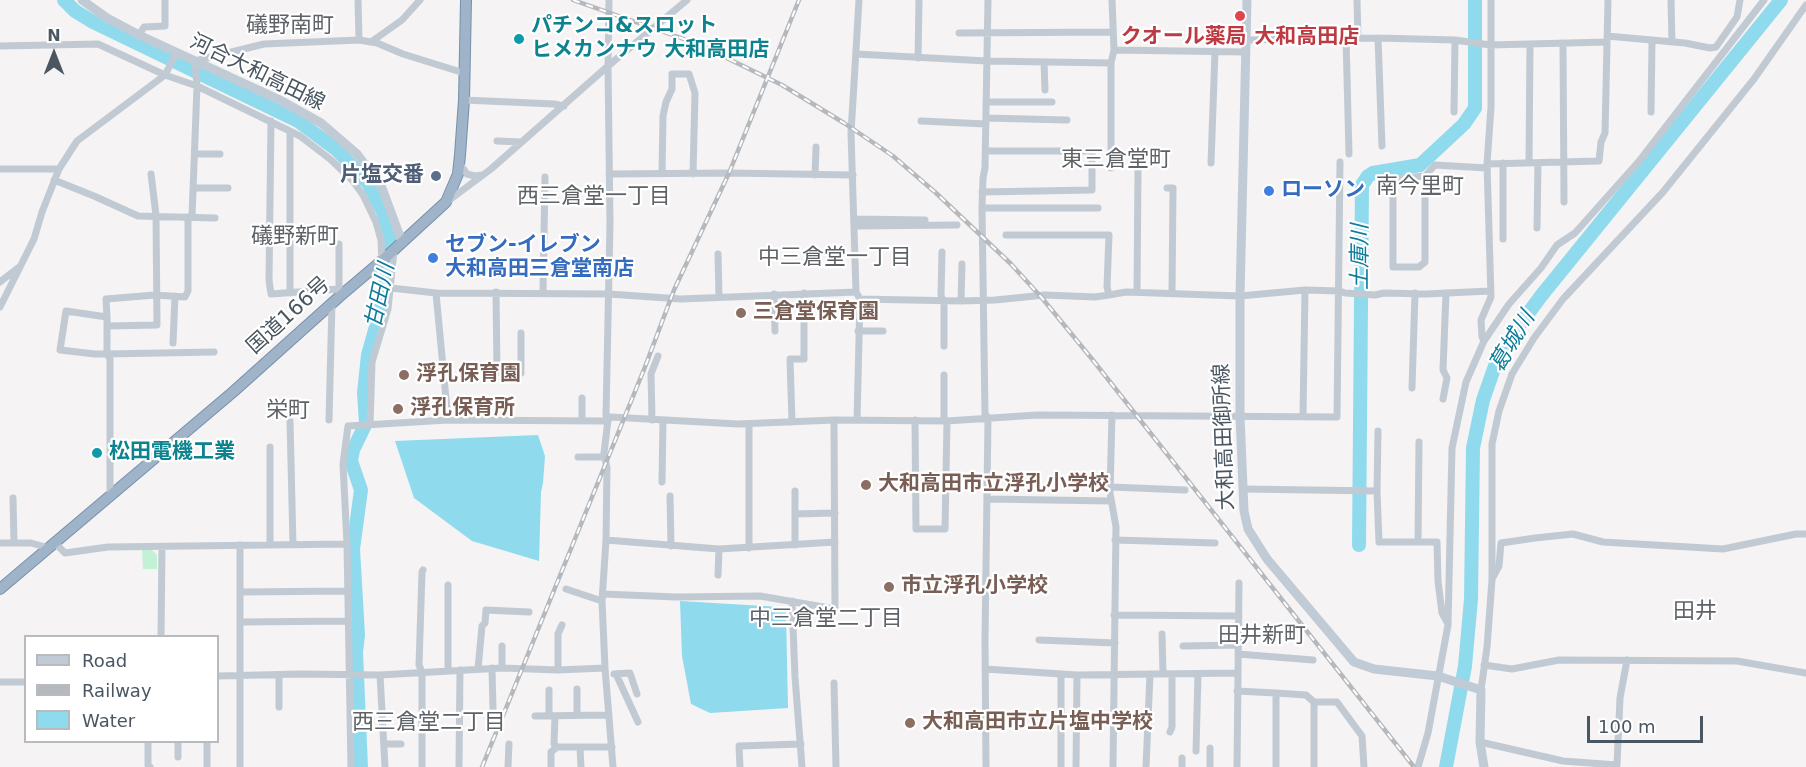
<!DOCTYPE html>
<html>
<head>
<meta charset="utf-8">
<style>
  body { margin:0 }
  #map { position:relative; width:1806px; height:767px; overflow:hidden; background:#f5f3f3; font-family:"DejaVu Sans",sans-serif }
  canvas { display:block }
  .legend { position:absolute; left:24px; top:635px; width:195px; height:108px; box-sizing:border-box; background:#fff; border:2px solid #b7bbc0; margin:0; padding:8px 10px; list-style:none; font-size:18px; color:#4a5661 }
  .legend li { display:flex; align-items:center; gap:12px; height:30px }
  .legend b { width:30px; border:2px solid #b7bbc0 }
  .north { position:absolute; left:24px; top:24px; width:60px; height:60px; -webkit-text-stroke:4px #fff; paint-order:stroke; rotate:0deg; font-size:16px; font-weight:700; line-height:24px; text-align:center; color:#4a5661 }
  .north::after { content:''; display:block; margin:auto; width:21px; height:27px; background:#4a5661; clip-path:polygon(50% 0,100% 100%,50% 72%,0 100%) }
  .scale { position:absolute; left:1587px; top:716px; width:116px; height:27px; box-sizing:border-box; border:3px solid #4a5661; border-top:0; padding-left:8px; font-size:18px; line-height:21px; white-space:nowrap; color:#4a5661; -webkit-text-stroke:4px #fff; paint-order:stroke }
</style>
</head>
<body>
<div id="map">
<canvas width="1806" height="767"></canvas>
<ul class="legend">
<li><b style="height:8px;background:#c1cbd6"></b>Road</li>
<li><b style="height:8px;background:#b5b8bd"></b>Railway</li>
<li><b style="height:16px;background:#90daee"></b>Water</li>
</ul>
<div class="north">N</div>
<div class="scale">100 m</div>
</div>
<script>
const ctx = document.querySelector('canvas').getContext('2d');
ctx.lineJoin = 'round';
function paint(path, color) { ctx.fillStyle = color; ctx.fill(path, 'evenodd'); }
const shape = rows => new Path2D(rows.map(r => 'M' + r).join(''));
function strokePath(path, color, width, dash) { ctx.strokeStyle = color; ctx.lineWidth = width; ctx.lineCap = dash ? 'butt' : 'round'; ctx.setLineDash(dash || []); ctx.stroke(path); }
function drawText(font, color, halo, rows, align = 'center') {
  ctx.font = font + ' "DejaVu Sans","Noto Sans JP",sans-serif'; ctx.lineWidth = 4.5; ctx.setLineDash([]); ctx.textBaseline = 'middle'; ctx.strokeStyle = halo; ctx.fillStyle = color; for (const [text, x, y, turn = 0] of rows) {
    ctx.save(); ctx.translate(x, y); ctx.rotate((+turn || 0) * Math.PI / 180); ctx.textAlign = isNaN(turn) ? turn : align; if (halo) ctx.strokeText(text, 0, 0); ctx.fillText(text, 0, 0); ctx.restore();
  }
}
paint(shape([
  [151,549,157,555,157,569,143,569,142,550]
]), '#c3f1d5');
paint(shape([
  [538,435,545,456,543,483,541,492,539,561,472,541,414,498,395,441],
  [680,601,781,607,786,612,788,708,710,713,691,704,682,656]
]), '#90daee');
strokePath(shape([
  [64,0,75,11,93,22,298,121,337,150,368,183,383,212,391,237,389,263,379,316,368,355,364,393,366,423,353,450,351,461,361,490,353,549,358,635,356,652,361,767],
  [1359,545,1362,185,1368,176,1373,173,1420,165,1464,124,1475,108,1475,0],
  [1446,767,1465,666,1471,599,1473,448,1483,400,1496,363,1513,334,1541,296,1781,0]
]), '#90daee', 14);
const trunk = shape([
  [0,589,233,392,339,297,385,258,446,202,458,174,460,155,464,100,466,0]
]);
strokePath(trunk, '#7690ad', 12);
strokePath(shape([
  [358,0,359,40],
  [609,0,608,66,610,223,606,415,608,420,604,453,607,468,606,540,602,601,605,668,613,767],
  [1357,0,1358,38],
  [1671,0,1672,42],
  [959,33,1113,32],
  [139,35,144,27,165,26,165,0],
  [1607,36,1685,43,1710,48,1716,47,1737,17,1740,0],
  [1346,38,1349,154],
  [1378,38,1382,146],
  [1246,40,1378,38,1455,40,1490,45,1607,42],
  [371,42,402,20,420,0],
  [1563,43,1564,202],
  [0,46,98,44,165,75,197,86,300,136,330,159,353,181,363,195,376,222,381,240,382,261],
  [1114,50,1246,52],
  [856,54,987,61,1111,63],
  [918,58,919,0],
  [1044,62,1045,90],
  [464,100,554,104,564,106],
  [986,102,1052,102],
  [1454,112,1455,40],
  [1651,112,1652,41],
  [986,118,1067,120],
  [271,121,269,280,271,294,339,289],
  [921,121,986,124],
  [290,131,290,293],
  [497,141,521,142],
  [195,154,220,154],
  [1211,163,1215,51],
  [1503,163,1503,239],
  [1529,163,1530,44],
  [460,164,467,174,475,176,483,175],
  [1487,164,1599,161,1601,142,1605,133,1608,0],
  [1111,168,1111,63,1114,50,1112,0],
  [0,169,59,169],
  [609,174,729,173,853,175],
  [662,174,663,116,666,102,672,89,672,74,689,74,695,93,693,174],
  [815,175,816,147],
  [1425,176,1425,262,1419,267,1393,267,1393,179,1425,176,1435,165,1487,168],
  [54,180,94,196,138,216,215,218],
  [193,188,228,188],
  [1167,188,1173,188,1172,294],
  [982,192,1092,190,1092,151,986,151],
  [448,201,491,169,608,66,687,0],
  [982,208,1098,208],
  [192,217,197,86,195,61,264,44,359,40,377,43,403,54,464,73],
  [854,219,925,220],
  [854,226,957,225],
  [1537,228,1538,163],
  [1006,235,1109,235,1107,287,1109,295,1126,292,1240,296,1305,290,1339,291,1345,293,1375,295,1384,293,1426,294,1490,291],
  [339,244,339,291],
  [942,252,941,295,944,304,944,346],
  [718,254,719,297],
  [0,282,18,268],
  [391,288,436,293,609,294,681,299,856,292],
  [496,292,497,372,521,373,521,333],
  [1137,292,1138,170],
  [436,293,448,420],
  [543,293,545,177],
  [774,294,775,331],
  [860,299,961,301,995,300,1045,295,1095,297,1109,295],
  [961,301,962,264],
  [0,307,34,239,42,212,59,169,77,141,165,75,176,54],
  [107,317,66,311,60,350,95,354,107,354,107,317,106,299,155,295,185,297,188,291,188,217],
  [107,326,157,325,156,215,151,174],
  [858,331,883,331],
  [1484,341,1482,337,1481,320,1491,297,1487,164,1491,107,1491,0],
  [173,343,175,296],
  [944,375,944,420],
  [1412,388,1415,293],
  [582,398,582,421],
  [1443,399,1447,378,1443,370,1446,293],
  [1112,415,1110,493,1116,527,1113,767],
  [1303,416,1305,290],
  [329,420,332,303],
  [652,420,651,374,658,356],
  [857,420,860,299,856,292,851,133,859,0],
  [915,420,916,529,945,529,947,421],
  [290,421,293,545],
  [792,422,790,359,804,359,804,293],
  [749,424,749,548],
  [370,425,372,362,388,309,394,250],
  [1378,431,1377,491,1379,542,1437,542,1438,581,1442,613,1447,622],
  [270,447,270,545],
  [578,457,605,457],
  [662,482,663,420],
  [1111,487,1185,490],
  [1243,489,1377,491],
  [795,491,795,545],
  [110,496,110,359,107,354,214,352],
  [670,496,671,546],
  [13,498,14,542],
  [988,499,1111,501],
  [795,514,835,513],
  [606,540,719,549,835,542],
  [1115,540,1215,543],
  [1418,542,1419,442],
  [0,543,31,543,49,548],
  [55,543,65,553,108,547,347,544],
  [718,575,719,549],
  [1493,577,1499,566,1501,543,1535,538,1573,534,1603,542,1723,549,1796,534,1806,534],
  [566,589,602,601],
  [241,592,347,591],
  [603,594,676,597,760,596,835,609,834,420],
  [792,601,795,677,802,767],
  [1114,615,1239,616],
  [241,622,348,621],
  [1162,634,1163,674],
  [161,636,162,547],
  [1039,640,1115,643],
  [1183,646,1239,645],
  [1238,654,1313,660],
  [1484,665,1512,669,1559,660,1737,661,1806,673],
  [492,668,493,709],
  [502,668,502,646],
  [478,669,482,626,485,623,486,610,529,612],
  [985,669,1077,675,1238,673],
  [558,670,558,634,562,625],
  [448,671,448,585],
  [614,674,630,673,637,694],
  [616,674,638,722],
  [279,675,279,707],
  [380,675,385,767],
  [218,676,300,674,380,675,502,668,558,670,605,668],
  [0,682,26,682],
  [834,683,836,767],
  [549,690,549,716],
  [1481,690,1487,647,1492,580,1492,444,1499,411,1512,374,1534,338,1563,299,1663,192,1754,79,1806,5],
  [1237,691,1276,693],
  [1314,702,1314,767],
  [577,715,577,689],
  [535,716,609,715],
  [555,716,554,744,557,747,612,747],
  [1170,732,1172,727,1172,674],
  [148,742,148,765,150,767],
  [1480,742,1563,761,1617,765,1620,698,1627,660],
  [384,744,401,744],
  [580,747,581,767],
  [1196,751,1198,674],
  [178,757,178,742],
  [207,767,207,742],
  [240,767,240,545],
  [351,767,347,544,343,464,348,426,448,420,602,421,608,420,611,417,738,424,834,420,947,421,1037,415,1337,417,1340,162],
  [422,767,422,672,419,665,422,572,423,570],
  [459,767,460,670],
  [508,767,509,744],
  [551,767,551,752,557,747],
  [740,767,739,746,801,744],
  [986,767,985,640,988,418,985,414,982,208,983,178,985,168,988,0],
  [1061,767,1061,674],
  [1076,767,1077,675],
  [1146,767,1150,674],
  [1182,767,1182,758],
  [1210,767,1210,748],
  [1237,767,1239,583],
  [1276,767,1276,693,1306,695,1314,702,1337,702,1362,736,1364,767],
  [1418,767,1428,733,1448,625,1452,448,1466,382,1484,341,1509,304,1541,268,1557,245,1575,233,1640,160,1764,0]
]), '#c1cad2', 7);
strokePath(shape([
  [82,0,107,18,139,35,280,100,321,123,357,154,382,188,402,242],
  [1247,0,1240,296,1240,416,1244,511,1248,529,1267,559,1354,662,1374,669,1438,676,1481,690,1480,742,1484,767]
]), '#c1cbd6', 9);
strokePath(trunk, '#9fb4c9', 10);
const rail = shape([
  [573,0,698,44,782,85,844,123,893,156,936,193,1011,264,1042,298,1092,359,1414,767],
  [482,767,645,367,674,290,729,173,799,0]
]);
strokePath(rail, '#b5b8bd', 4.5);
strokePath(rail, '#fff', 2, [7]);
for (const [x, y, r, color] of [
  [1240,16,6,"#e0444e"],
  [519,39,6,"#0f9aa8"],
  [436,176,6,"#5c6f8a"],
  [1269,191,6,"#3f7fe0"],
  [433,258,6,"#3f7fe0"],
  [741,313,6,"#8d6e63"],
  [404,375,6,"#8d6e63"],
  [398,409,6,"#8d6e63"],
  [97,453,6,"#0f9aa8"],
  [866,485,6,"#8d6e63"],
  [889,587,6,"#8d6e63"],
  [910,723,6,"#8d6e63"]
]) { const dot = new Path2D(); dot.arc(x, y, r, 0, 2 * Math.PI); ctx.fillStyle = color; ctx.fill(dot); strokePath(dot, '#fff', 2); }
drawText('bold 21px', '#0d838f', '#fff', [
  ["パチンコ&スロット",531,27],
  ["ヒメカンナウ 大和高田店",531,51],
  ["松田電機工業",109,453]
], 'left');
drawText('bold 21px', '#be3a42', '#fff', [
  ["クオール薬局 大和高田店",1240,38]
]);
drawText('21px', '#4a5661', '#fff', [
  ["河合大和高田線",257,73,26],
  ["国道166号",289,316,-42],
  ["大和高田御所線",1225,437,-92]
]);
drawText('bold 21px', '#4e5e75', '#fff', [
  ["片塩交番",424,176]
], 'right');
drawText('bold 21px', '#366cbe', '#fff', [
  ["ローソン",1281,191],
  ["セブン-イレブン",445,246],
  ["大和高田三倉堂南店",445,270]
], 'left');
drawText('bold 21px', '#785e54', '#fff', [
  ["三倉堂保育園",753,313],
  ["浮孔保育園",416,375],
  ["浮孔保育所",410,409],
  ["大和高田市立浮孔小学校",878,485],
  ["市立浮孔小学校",901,587],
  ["大和高田市立片塩中学校",922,723]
], 'left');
drawText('22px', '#5f6368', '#fff', [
  ["礒野南町",290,26],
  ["東三倉堂町",1116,160],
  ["南今里町",1420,187],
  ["西三倉堂一丁目",594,197],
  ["礒野新町",295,237],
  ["中三倉堂一丁目",835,258],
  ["栄町",288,411],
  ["田井",1695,612],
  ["中三倉堂二丁目",826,619],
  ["田井新町",1262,636],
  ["西三倉堂二丁目",429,723]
]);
drawText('italic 22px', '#0c7c9b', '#fff', [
  ["土庫川",1361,257,-90],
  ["甘田川",381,296,-78],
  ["葛城川",1513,342,-59]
]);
</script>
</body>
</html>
